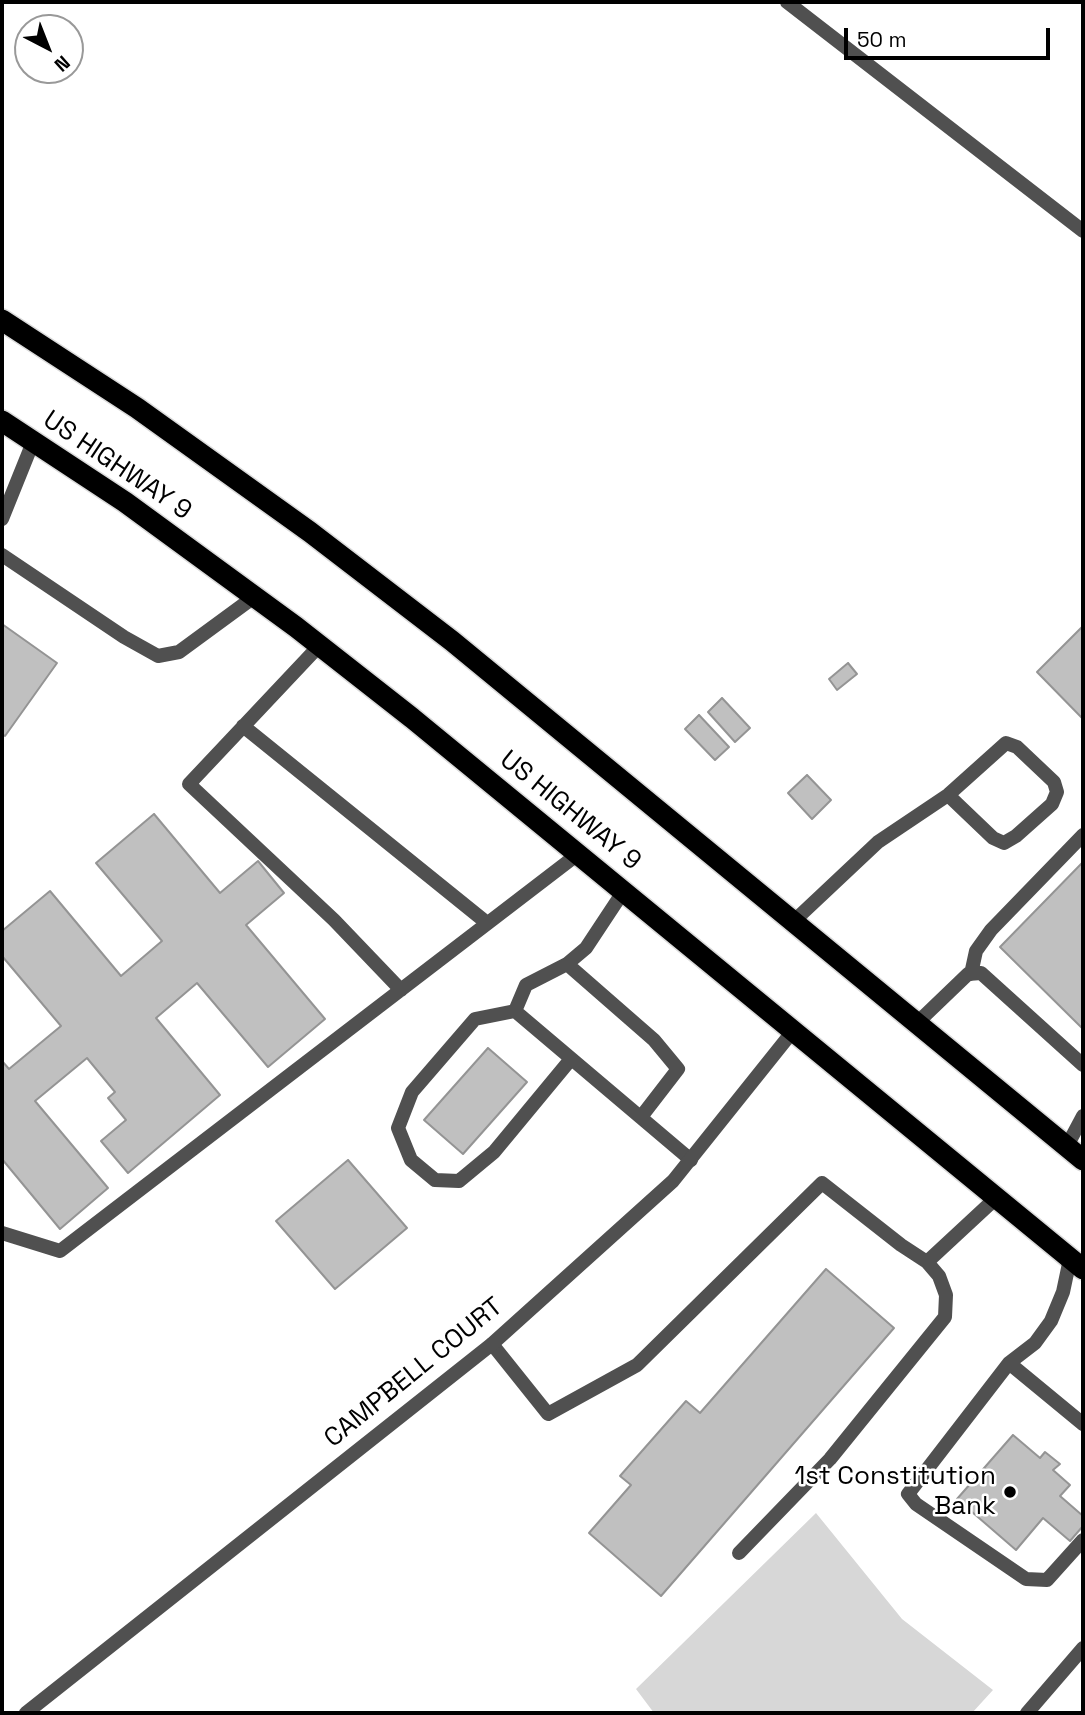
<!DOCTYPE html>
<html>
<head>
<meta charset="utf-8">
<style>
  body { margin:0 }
  #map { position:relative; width:1085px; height:1715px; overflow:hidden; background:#fff; font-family:"Space Grotesk",sans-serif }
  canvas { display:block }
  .frame { position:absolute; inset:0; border:4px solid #000; pointer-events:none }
  .north { position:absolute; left:14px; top:14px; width:70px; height:70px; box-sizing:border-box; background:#fff; border:2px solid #999; border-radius:50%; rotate:138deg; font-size:19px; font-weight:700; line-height:28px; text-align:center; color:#000 }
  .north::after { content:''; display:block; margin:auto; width:24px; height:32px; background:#000; clip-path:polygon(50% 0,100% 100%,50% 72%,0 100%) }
  .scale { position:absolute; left:844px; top:28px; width:206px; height:32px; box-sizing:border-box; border:4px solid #000; border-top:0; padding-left:9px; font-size:21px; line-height:24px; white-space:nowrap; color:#000; -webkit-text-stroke:5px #fff; paint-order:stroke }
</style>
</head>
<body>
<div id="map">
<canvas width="1085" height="1715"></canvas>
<div class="frame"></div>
<div class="north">N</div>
<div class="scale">50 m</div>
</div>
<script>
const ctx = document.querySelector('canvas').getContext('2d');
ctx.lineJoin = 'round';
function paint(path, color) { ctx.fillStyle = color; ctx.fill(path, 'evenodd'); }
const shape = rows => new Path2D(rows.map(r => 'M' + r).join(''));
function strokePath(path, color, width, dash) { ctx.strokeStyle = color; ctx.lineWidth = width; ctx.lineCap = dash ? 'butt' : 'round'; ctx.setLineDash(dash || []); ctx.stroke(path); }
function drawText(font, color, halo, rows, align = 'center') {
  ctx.font = font + ' "Space Grotesk",sans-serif'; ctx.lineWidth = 5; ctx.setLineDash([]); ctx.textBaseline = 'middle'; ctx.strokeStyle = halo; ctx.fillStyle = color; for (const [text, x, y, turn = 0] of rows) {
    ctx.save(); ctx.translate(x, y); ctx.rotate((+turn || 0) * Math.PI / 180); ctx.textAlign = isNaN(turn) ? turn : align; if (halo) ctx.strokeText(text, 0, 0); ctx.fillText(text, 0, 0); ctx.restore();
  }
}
paint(shape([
  [816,1513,902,1619,993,1690,972,1713,654,1713,636,1689]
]), '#d7d7d7');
const building = shape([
  [2,624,57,663,5,736,2,734,2,624],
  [1083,626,1083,719,1037,672,1083,626],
  [848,663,857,674,837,690,829,679,848,663],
  [722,698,750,728,735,742,708,712,722,698],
  [699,715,729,747,715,760,685,729,699,715],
  [807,775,831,800,812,819,788,793,807,775],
  [154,814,220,893,258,861,284,893,246,925,325,1019,268,1067,197,983,156,1018,220,1095,128,1173,101,1141,126,1120,108,1098,115,1092,87,1058,35,1101,108,1188,60,1229,2,1159,2,1061,9,1069,61,1026,2,956,2,931,50,891,121,976,162,941,96,863,154,814],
  [1083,862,1083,1029,1000,947,1083,862],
  [488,1048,527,1082,463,1154,424,1120,488,1048],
  [348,1160,407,1228,335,1289,276,1221,348,1160],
  [826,1269,894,1328,661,1596,589,1533,631,1485,620,1476,686,1401,700,1413,826,1269],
  [1013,1435,1040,1458,1045,1452,1060,1464,1053,1470,1070,1485,1060,1496,1083,1516,1083,1526,1070,1541,1043,1518,1016,1550,957,1499,1013,1435]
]);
paint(building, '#c0c0c0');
strokePath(building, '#949494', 2);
const highway = shape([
  [2,320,137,408,310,532,452,641,1083,1160],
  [2,421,125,502,296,627,412,718,1083,1269]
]);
strokePath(highway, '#dbdbdb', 24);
strokePath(shape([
  [2,519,33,442],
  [2,555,124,637,158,656,179,652,254,597],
  [319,646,189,784,334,920,401,990],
  [243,726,487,923],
  [623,892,586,948,567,964,526,985,515,1011,691,1160],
  [794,921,878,842,948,795,1006,743,1017,747,1054,782,1057,792,1052,804,1016,836,1004,843,993,838,948,795],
  [567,964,654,1040,678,1069,641,1117],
  [971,974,976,951,991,930,1083,835],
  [515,1011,475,1019,412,1092,398,1128,411,1160,435,1180,459,1181,494,1152,571,1059],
  [917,1023,968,974,981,973,1083,1065],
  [1067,1146,1083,1116],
  [2,1233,60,1251,578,854],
  [1070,1259,1063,1292,1051,1321,1035,1343,1009,1363,908,1494,916,1504,1026,1579,1047,1580,1083,1540],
  [492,1344,548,1414,637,1365,822,1183,901,1245,927,1262,996,1198],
  [1009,1363,1083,1424],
  [739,1553,830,1459,945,1317,946,1295,939,1276,927,1262],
  [1027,1713,1083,1648]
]), '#505050', 14);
strokePath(shape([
  [787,2,1083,231],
  [26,1713,492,1344,673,1181,793,1031]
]), '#505050', 14);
strokePath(highway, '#000', 21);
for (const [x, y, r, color] of [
  [1010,1492,7,"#000"]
]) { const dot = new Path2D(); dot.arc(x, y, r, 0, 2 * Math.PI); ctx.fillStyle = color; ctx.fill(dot); strokePath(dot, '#fff', 2.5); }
drawText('26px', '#000', '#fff', [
  ["US HIGHWAY 9",117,466,34],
  ["US HIGHWAY 9",570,811,39],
  ["CAMPBELL COURT",414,1373,-39]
]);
drawText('26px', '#000', '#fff', [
  ["1st Constitution",996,1477],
  ["Bank",996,1507]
], 'right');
</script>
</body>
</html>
